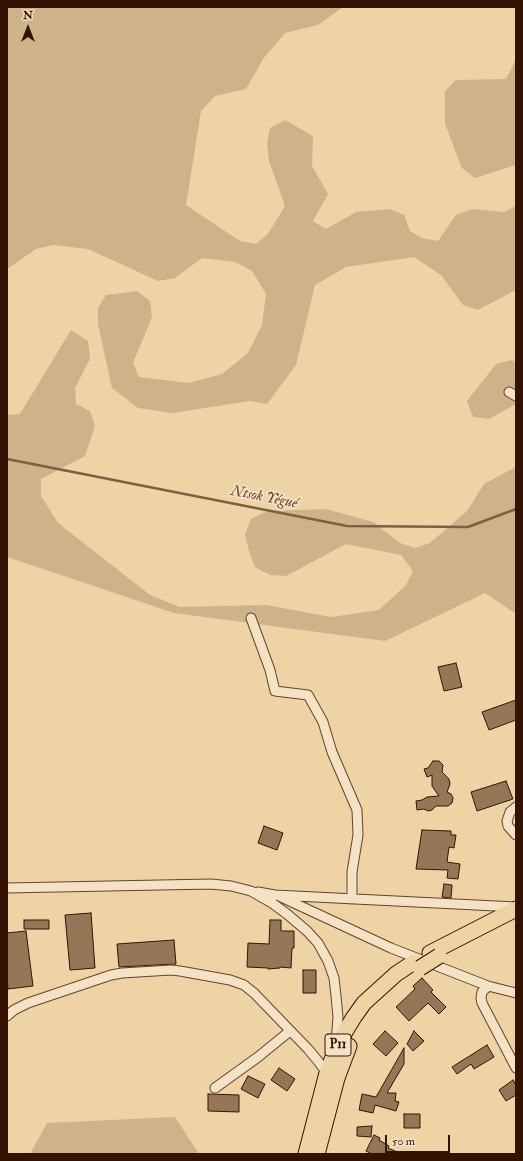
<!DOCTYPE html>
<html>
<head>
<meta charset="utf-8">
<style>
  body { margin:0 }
  #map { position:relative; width:523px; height:1161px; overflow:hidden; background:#eed3a5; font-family:"IM FELL Double Pica",serif }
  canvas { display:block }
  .frame { position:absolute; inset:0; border:8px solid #341303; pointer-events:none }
  .north { position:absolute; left:8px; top:8px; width:40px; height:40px; -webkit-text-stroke:3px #f4e2c4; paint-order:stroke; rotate:0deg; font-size:11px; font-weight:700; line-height:16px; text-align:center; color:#341303 }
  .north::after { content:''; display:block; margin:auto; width:14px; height:18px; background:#341303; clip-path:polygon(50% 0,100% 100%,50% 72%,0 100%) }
  .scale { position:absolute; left:385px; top:1135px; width:65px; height:18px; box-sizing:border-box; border:2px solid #341303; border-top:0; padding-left:5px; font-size:12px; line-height:14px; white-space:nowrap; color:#341303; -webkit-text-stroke:3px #f4e2c4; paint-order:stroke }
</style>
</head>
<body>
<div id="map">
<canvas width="523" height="1161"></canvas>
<div class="frame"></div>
<div class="north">N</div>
<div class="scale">50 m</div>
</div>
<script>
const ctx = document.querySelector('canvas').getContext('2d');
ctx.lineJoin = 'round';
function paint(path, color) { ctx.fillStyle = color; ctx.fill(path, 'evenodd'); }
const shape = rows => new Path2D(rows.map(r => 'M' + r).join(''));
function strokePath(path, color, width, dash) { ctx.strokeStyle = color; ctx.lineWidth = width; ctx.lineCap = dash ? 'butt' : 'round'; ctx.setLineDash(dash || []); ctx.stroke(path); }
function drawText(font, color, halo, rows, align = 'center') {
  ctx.font = font + ' "IM FELL Double Pica",serif'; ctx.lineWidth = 3.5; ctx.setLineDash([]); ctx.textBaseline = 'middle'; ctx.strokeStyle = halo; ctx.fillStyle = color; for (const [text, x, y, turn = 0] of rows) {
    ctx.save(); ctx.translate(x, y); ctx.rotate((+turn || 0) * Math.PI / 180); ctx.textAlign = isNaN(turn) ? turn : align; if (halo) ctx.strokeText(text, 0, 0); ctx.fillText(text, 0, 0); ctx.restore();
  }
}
paint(shape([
  [7,7,343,7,318,25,285,33,263,59,246,89,215,96,201,111,186,205,240,241,256,244,268,234,285,206,269,161,267,143,270,128,285,120,313,136,312,166,328,194,313,221,326,229,356,212,390,209,404,215,410,231,422,238,438,241,456,215,472,209,504,212,516,206,516,290,478,310,463,305,441,275,414,257,346,267,315,285,296,365,267,404,250,401,172,413,138,408,112,388,98,324,98,308,106,295,137,291,150,301,152,317,133,363,139,377,188,383,222,374,248,353,262,325,266,294,252,271,235,262,202,258,175,278,158,281,88,249,53,245,36,249,7,269],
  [516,59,516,165,475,178,462,168,445,124,445,91,456,80,506,79],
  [71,330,88,341,90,359,75,388,76,404,90,411,95,426,85,456,41,479,41,496,58,523,150,595,180,607,266,605,331,617,379,610,406,585,413,571,401,555,346,544,286,576,270,575,255,567,249,551,245,535,251,519,267,511,326,509,373,522,400,543,415,548,430,543,467,511,484,484,514,468,516,464,516,614,485,593,385,641,174,613,7,557,7,415,20,414],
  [512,360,516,363,516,404,489,419,473,417,467,401,496,364],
  [175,1117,199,1154,30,1154,47,1123]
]), '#ceb289');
strokePath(shape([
  [7,459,347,526,468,527,516,509]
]), '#7e5f43', 2.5);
const building = shape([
  [456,663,462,687,444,691,438,667,456,663],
  [516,700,516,720,489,730,482,712,516,700],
  [433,761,439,761,443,765,442,772,449,779,450,784,447,792,451,794,453,798,452,803,448,806,436,806,432,810,428,811,424,809,417,810,416,801,422,800,427,797,439,796,432,786,432,775,427,777,424,769,428,768,433,761],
  [506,781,513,799,477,811,471,792,506,781],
  [264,826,283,833,277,850,258,843,264,826],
  [422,830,451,831,451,835,456,835,454,848,449,847,447,862,460,864,458,879,447,878,448,870,416,869,422,830],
  [444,884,452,885,451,898,442,897,444,884],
  [91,913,95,968,70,970,65,915,91,913],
  [24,920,49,920,49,929,24,929,24,920],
  [270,920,281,920,281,931,294,931,294,948,292,948,291,968,280,967,280,968,268,969,268,968,247,967,248,943,269,944,270,920],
  [26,931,33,986,8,989,7,978,7,933,26,931],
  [174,940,176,964,119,967,117,944,174,940],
  [303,970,316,970,316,993,303,993,303,970],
  [422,978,433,990,431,992,446,1007,439,1014,428,1003,409,1021,396,1007,415,989,413,986,422,978],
  [385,1031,398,1043,386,1056,373,1044,385,1031],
  [414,1031,424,1041,413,1051,407,1044,414,1031],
  [487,1045,494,1057,474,1069,471,1064,457,1074,452,1067,487,1045],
  [404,1048,404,1064,387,1093,396,1093,395,1101,399,1102,396,1111,375,1105,373,1113,359,1110,362,1094,376,1097,404,1048],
  [279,1068,295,1079,287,1091,271,1080,279,1068],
  [248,1076,265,1084,258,1098,241,1089,248,1076],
  [513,1080,516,1085,516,1095,506,1101,499,1090,513,1080],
  [208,1094,239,1095,239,1112,208,1111,208,1094],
  [404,1114,420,1114,420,1128,404,1128,404,1114],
  [372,1126,371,1137,357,1136,357,1127,372,1126],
  [374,1135,380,1138,379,1140,389,1146,388,1148,402,1154,372,1154,366,1151,374,1135]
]);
paint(building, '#957757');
strokePath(building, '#341303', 1);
const minor = shape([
  [509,392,516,396],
  [251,618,270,670,275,691,308,695,323,722,332,752,357,810,358,835,352,872,352,899],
  [516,807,510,812,507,821,508,826,516,835],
  [7,888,211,884,231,886,251,891,272,903,287,914,307,931,318,943,328,961,334,978,336,996,338,1017,336,1044],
  [258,892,275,895,516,907],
  [281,897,391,948,488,986,516,993],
  [488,986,482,992,481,998,482,1003,516,1068],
  [7,1016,14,1010,28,1003,111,975,122,973,171,970,180,971,230,980,244,985,254,993,308,1049,318,1061,327,1073],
  [215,1088,258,1057,290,1031]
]);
const primary = shape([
  [430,953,516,909],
  [306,1154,327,1073,336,1049,346,1030,354,1017,364,1003,396,974,414,962],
  [317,1154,337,1078,349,1046]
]);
strokePath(minor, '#62432c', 11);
strokePath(primary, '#341303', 17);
strokePath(minor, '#f4e2c4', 9);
strokePath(primary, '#eed3a5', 15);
const primaryBridge = shape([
  [420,968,439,956]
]);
strokePath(primaryBridge, '#341303', 17, []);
strokePath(primaryBridge, '#eed3a5', 15);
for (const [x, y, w] of [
  [338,1045,26]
]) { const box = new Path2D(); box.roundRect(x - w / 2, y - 11, w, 22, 3); ctx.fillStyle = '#f4e2c4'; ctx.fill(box); strokePath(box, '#341303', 1); }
drawText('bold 13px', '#341303', null, [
  ["P11",338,1045]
]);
drawText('italic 15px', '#65462e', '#f4e2c4', [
  ["Ntsok Yégué",264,498,11]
]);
</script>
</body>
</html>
